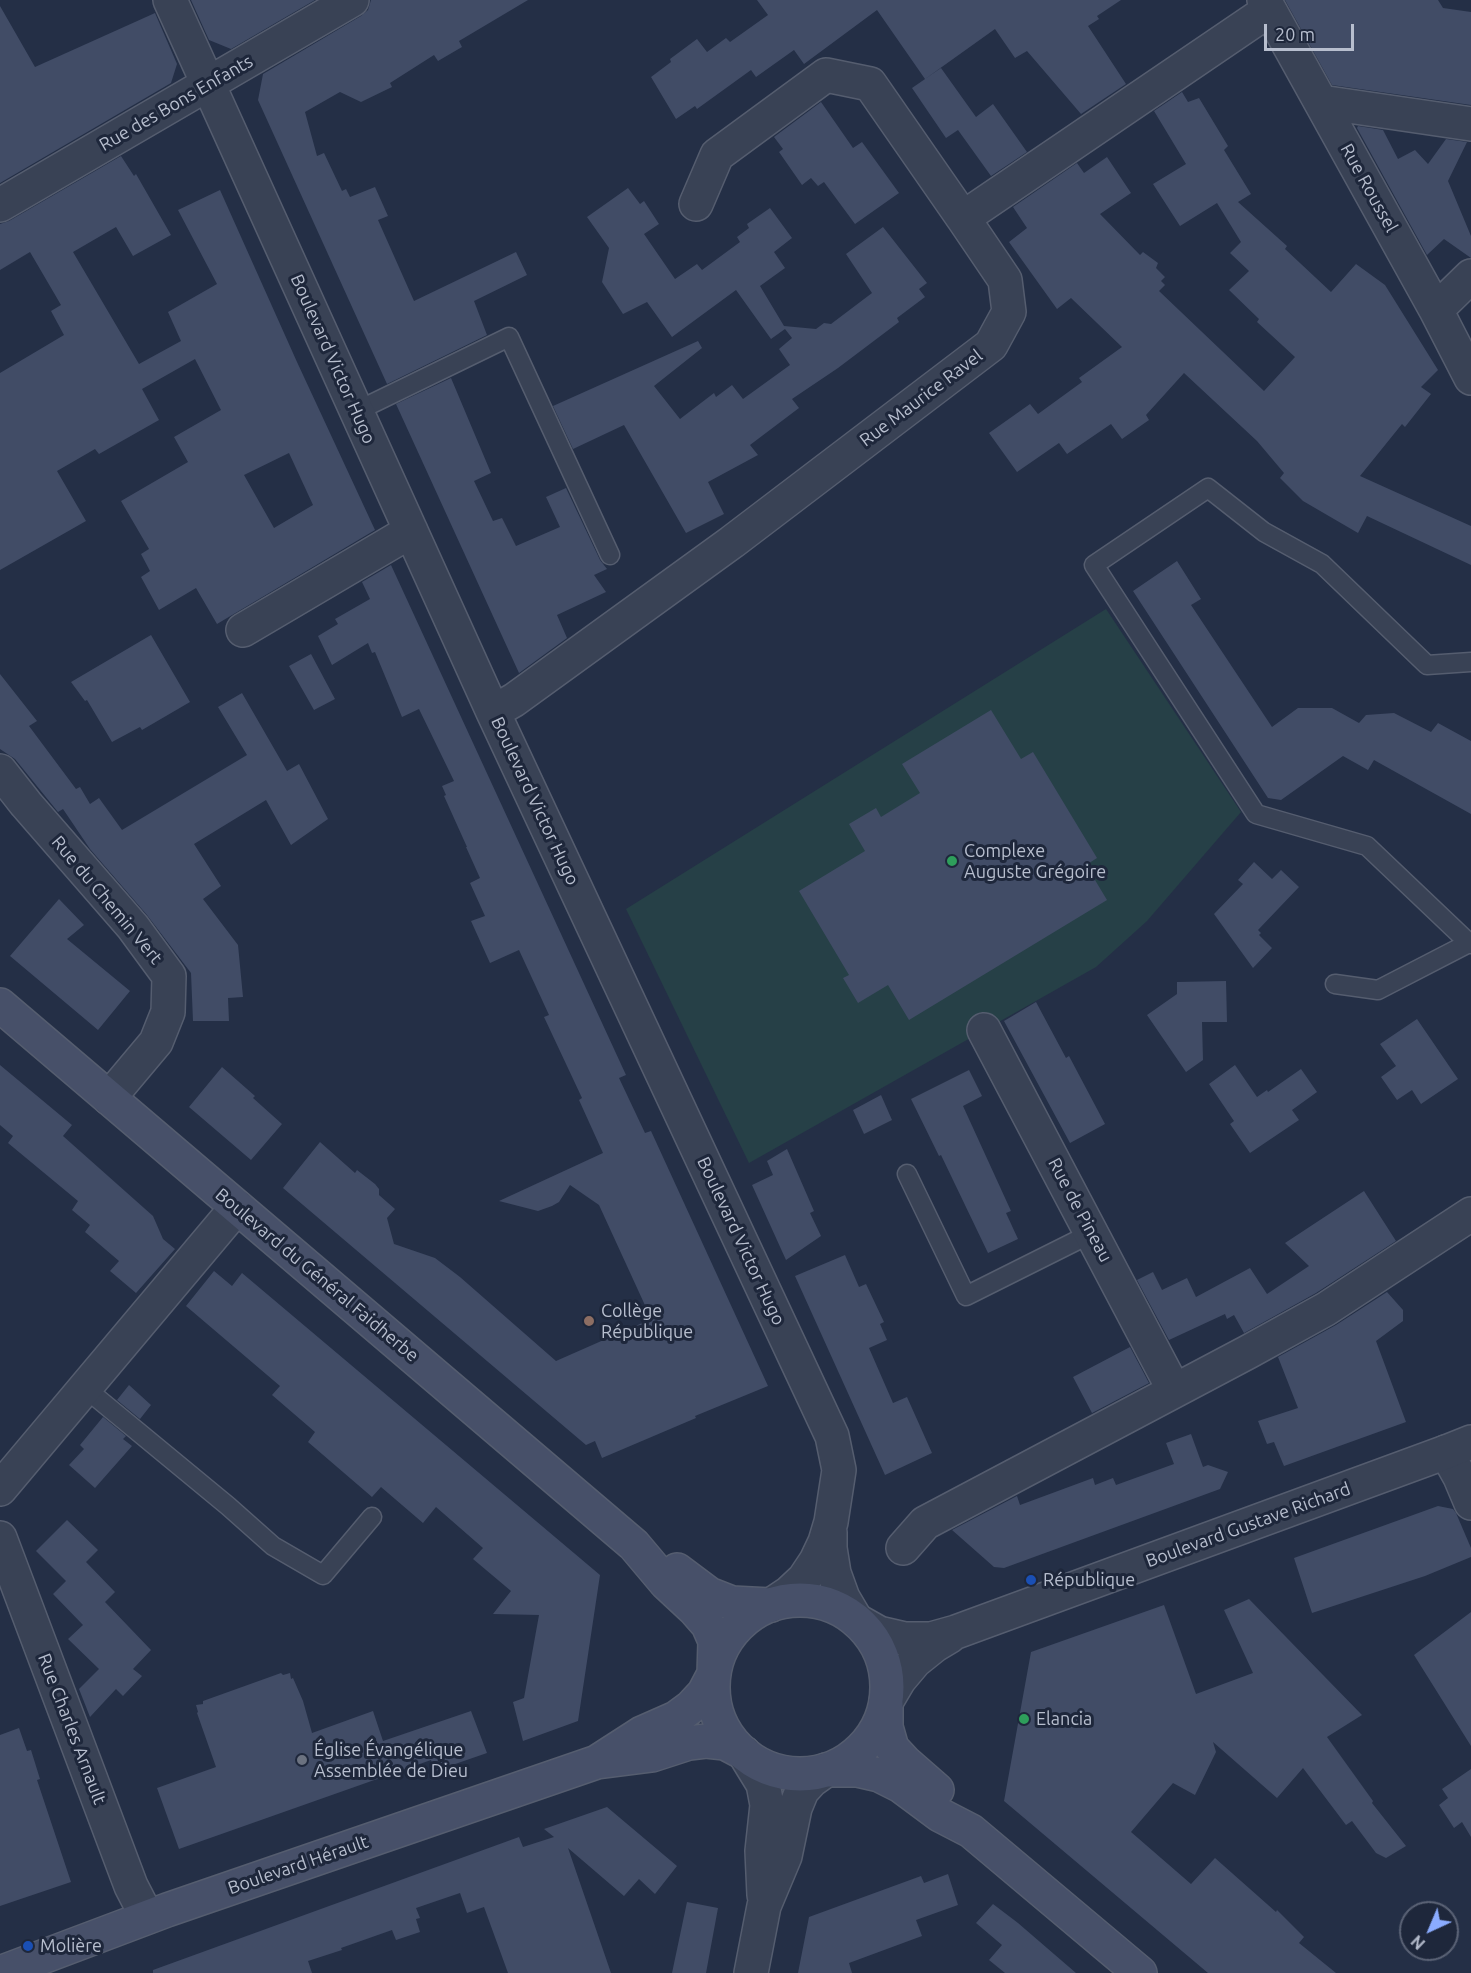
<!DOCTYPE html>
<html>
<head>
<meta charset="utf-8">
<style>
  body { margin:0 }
  #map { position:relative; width:1471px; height:1973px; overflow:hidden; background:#242f46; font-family:Ubuntu,sans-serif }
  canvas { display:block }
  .north { position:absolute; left:1399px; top:1901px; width:60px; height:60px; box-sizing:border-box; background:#1e273b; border:2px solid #5b6376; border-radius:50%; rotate:224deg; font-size:16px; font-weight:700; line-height:24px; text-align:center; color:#b7bece }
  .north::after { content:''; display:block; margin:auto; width:21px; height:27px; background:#8bacff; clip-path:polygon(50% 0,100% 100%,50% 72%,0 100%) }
  .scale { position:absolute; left:1264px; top:24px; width:90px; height:27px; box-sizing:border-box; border:3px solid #b7bece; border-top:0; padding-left:8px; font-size:18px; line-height:21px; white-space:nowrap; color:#b7bece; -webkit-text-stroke:4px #1e273b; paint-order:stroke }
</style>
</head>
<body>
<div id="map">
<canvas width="1471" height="1973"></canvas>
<div class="north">N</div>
<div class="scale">20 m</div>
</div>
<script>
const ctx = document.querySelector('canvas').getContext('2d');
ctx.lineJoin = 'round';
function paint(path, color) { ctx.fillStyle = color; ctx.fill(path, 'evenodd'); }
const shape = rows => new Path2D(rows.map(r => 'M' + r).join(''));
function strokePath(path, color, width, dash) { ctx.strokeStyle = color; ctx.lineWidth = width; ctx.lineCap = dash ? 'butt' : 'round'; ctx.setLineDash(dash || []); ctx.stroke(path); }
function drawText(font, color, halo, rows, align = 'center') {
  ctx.font = font + ' Ubuntu,sans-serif'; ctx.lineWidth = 6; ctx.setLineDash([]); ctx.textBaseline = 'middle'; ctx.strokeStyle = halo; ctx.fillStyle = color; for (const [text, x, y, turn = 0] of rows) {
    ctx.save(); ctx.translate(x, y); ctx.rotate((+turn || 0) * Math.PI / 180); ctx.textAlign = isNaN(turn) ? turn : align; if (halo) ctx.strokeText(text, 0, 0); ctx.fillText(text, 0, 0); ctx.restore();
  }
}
paint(shape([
  [1106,609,1241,812,1147,921,1096,967,749,1163,626,909]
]), '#264047');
paint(shape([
  [191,0,315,0,231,49,209,40],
  [371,0,528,0,459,41,462,47,438,61,434,55,390,83,392,87,361,102,340,92,305,112,317,156,324,153,342,191,346,189,350,197,375,187,388,216,378,220,414,301,516,252,527,275,474,301,487,335,387,384,258,100,263,74,361,16,368,10],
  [757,0,1121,0,1097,16,1099,19,1088,26,1126,84,1081,114,1027,51,1015,58,995,29,925,79,877,10,804,64,794,50,756,77,751,70,697,109,695,106,676,119,651,77,671,62,670,59,697,39,707,52,726,38,730,42,768,15],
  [1285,0,1438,0,1443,8,1471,12,1471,105,1332,85],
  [0,6,35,67,155,13,177,64,171,83,0,183],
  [941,68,976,117,993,104,1027,152,991,176,958,130,946,138,912,88],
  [1182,92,1188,102,1199,98,1228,146,1224,150,1251,194,1238,202,1287,246,1285,249,1331,292,1356,264,1385,285,1438,370,1421,387,1431,394,1405,427,1402,424,1360,476,1471,526,1471,565,1367,516,1358,533,1303,501,1280,478,1284,473,1257,441,1184,373,1146,415,1149,420,1122,439,1111,424,1067,454,1059,443,1017,472,989,433,1030,404,1038,414,1082,382,1079,378,1122,347,1071,298,1057,309,1009,242,1027,228,1013,207,1077,163,1084,173,1107,157,1131,193,1100,214,1140,255,1143,252,1158,263,1156,268,1165,277,1161,281,1165,285,1159,291,1264,391,1295,357,1257,322,1259,319,1229,290,1249,271,1230,253,1241,242,1217,203,1180,226,1153,184,1186,164,1154,111],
  [821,102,853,148,862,142,899,193,855,224,824,182,818,186,811,178,802,185,779,152,783,149,774,137],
  [1358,126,1383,130,1398,159,1415,150,1428,164,1446,139,1467,142,1448,181,1471,236,1471,258,1444,239,1427,255,1357,128],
  [121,156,134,176,136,174,171,235,133,256,116,227,73,252,139,364,181,341,168,312,217,284,178,210,220,190,297,362,375,530,217,624,196,588,159,610,141,577,150,571,141,554,149,549,121,501,188,462,174,437,221,410,195,359,142,389,159,420,99,454,95,449,57,471,86,521,0,570,0,373,64,335,51,311,61,305,30,252,0,270,0,224,9,221],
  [289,453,313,505,274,528,244,475],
  [628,188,640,204,644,201,659,224,644,234,675,279,697,264,702,270,740,242,737,237,749,228,747,224,770,208,792,238,774,252,785,268,760,286,784,326,816,329,824,323,831,324,872,293,846,254,883,227,927,283,919,289,925,297,897,318,899,322,838,368,792,399,799,408,750,445,758,455,708,482,724,514,686,533,624,425,573,449,553,406,698,341,702,348,654,386,680,419,714,393,716,397,732,385,743,399,790,365,779,349,792,338,785,329,771,339,736,290,672,337,647,302,623,314,602,282,609,248,587,217],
  [451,378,491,473,474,481,493,521,502,518,516,546,560,527,546,497,566,488,600,560,607,569,594,575,606,592,557,615,567,638,519,673,396,404],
  [1177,561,1201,599,1191,605,1272,727,1298,708,1332,708,1359,723,1366,715,1394,713,1431,732,1438,723,1471,741,1471,814,1374,760,1368,770,1343,756,1281,800,1268,798,1133,591],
  [391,565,626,1075,619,1078,645,1133,651,1131,768,1386,695,1416,696,1418,602,1458,595,1441,586,1445,283,1188,320,1142,355,1173,357,1170,375,1184,379,1189,379,1195,395,1209,387,1218,394,1244,435,1258,460,1277,556,1361,649,1320,646,1314,649,1314,599,1205,570,1185,559,1202,552,1206,538,1211,499,1201,603,1153,579,1100,582,1098,544,1017,549,1015,519,950,490,963,471,921,485,916,470,883,480,878,466,847,467,847,444,796,446,795,442,786,454,781,419,709,402,717,375,652,372,653,368,643,332,665,318,636,338,624,335,619,370,599,362,582],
  [151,635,190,702,142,730,140,727,112,742,87,700,85,701,71,682],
  [311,654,335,699,314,710,289,666],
  [0,674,37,721,29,726,76,789,80,787,90,804,99,798,122,830,247,755,218,707,242,693,287,771,299,764,328,819,291,845,266,800,194,844,221,886,203,899,238,945,243,997,228,998,229,1021,193,1021,191,973,147,915,90,849,63,809,58,812,15,759,0,749],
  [991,710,1021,759,1033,752,1097,858,1086,865,1107,900,909,1020,888,985,858,1003,843,978,849,975,799,891,865,851,849,824,876,808,881,817,920,793,902,764],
  [1254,862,1272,879,1281,870,1299,887,1258,930,1261,933,1259,935,1272,948,1253,968,1214,914,1243,884,1238,880],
  [59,899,84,925,67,939,130,991,98,1030,10,956],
  [1226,981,1227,1022,1202,1022,1203,1060,1186,1072,1147,1015,1177,994,1177,982],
  [1036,1002,1066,1058,1069,1056,1105,1124,1070,1143,1004,1021],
  [1417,1019,1458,1079,1421,1104,1412,1090,1397,1100,1381,1077,1396,1066,1380,1044],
  [0,1065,72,1125,63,1136,153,1216,163,1239,175,1249,136,1293,110,1271,119,1261,85,1232,90,1225,72,1210,78,1201,8,1143,13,1136,0,1125],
  [1235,1065,1257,1097,1267,1090,1268,1092,1301,1069,1317,1092,1292,1110,1299,1120,1250,1153,1230,1124,1234,1121,1209,1084],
  [222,1067,255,1096,253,1098,282,1124,251,1160,189,1107],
  [969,1070,982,1096,963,1106,1011,1211,1006,1213,1018,1239,988,1253,941,1155,939,1156,911,1099],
  [881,1095,892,1120,864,1134,853,1110],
  [787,1149,814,1211,810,1213,821,1236,786,1260,752,1185,773,1175,767,1161],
  [1364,1191,1396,1241,1316,1293,1244,1333,1234,1315,1227,1319,1225,1314,1169,1340,1137,1280,1153,1272,1162,1290,1187,1278,1196,1297,1250,1268,1267,1294,1309,1266,1285,1243],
  [845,1255,859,1287,866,1284,884,1322,880,1324,887,1340,869,1348,893,1403,907,1397,932,1453,885,1475,795,1276],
  [214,1271,232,1286,242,1273,600,1575,578,1721,523,1741,513,1702,524,1698,539,1615,493,1614,511,1591,473,1559,483,1548,436,1507,423,1523,381,1487,372,1497,308,1442,315,1432,272,1395,280,1386,186,1306],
  [1387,1292,1403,1310,1403,1321,1376,1341,1406,1422,1284,1466,1274,1442,1267,1444,1258,1421,1298,1408,1278,1357,1336,1325],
  [1130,1347,1149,1383,1092,1413,1073,1377],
  [129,1385,151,1405,140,1419,117,1400],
  [103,1417,126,1436,123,1439,132,1446,95,1488,69,1465,84,1449,80,1445],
  [1191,1434,1203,1467,1208,1465,1228,1472,1220,1489,1004,1568,994,1567,952,1530,1017,1496,1020,1505,1093,1478,1095,1485,1113,1478,1116,1485,1174,1464,1166,1443],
  [1438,1506,1453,1509,1456,1513,1471,1548,1471,1557,1425,1576,1312,1613,1294,1558],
  [67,1520,98,1550,86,1562,115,1592,105,1602,151,1650,133,1669,142,1676,123,1696,116,1689,90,1717,79,1689,99,1669,68,1639,83,1625,53,1594,66,1581,36,1551],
  [1249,1599,1362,1715,1327,1737,1373,1801,1372,1803,1406,1846,1386,1858,1376,1853,1352,1821,1346,1825,1303,1768,1277,1798,1213,1742,1216,1752,1195,1795,1173,1783,1131,1832,1191,1884,1215,1858,1276,1912,1277,1910,1304,1937,1299,1943,1336,1973,1208,1973,1004,1801,1031,1652,1164,1605,1196,1694,1253,1673,1224,1610],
  [1471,1612,1471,1746,1414,1655],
  [281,1673,283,1675,290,1673,291,1679,293,1678,303,1701,312,1733,373,1711,383,1741,471,1711,487,1753,435,1771,431,1760,179,1849,157,1788,216,1767,197,1713,198,1712,196,1705,203,1704,203,1701],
  [19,1728,27,1751,31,1750,40,1779,37,1780,71,1882,0,1906,0,1735],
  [1471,1769,1471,1837,1462,1822,1454,1828,1439,1805,1448,1798,1442,1789],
  [607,1807,677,1866,655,1894,639,1879,624,1896,568,1848,611,1973,508,1973,484,1907,467,1913,460,1893,416,1908,420,1918,416,1919,420,1932,396,1940,392,1930,341,1948,342,1950,308,1961,312,1973,153,1973,153,1970,519,1837,523,1847,554,1837,544,1829],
  [948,1874,958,1905,916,1920,922,1936,849,1963,852,1973,798,1973,809,1917,921,1876,924,1883],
  [687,1902,718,1908,706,1973,672,1973],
  [993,1904,1018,1923,1076,1973,1005,1973,989,1960,1002,1945,976,1923]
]), '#414c66');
const service = shape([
  [357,411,509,337,610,555],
  [1469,943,1367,846,1256,814,1094,565,1208,488,1264,532,1322,564,1427,665,1471,662],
  [1335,984,1378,990,1469,943,1471,944],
  [907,1174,966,1296,1092,1233],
  [85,1388,228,1506,273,1546,323,1575,372,1517]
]);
const minor = shape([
  [170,0,493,712,832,1436,839,1470,831,1522,825,1542,816,1561,804,1579,789,1593,771,1605],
  [1264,0,1436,310,1471,378],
  [1321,102,1471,124],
  [696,204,717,155,826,75,870,84,963,218],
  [0,205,352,0],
  [1436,310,1471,276],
  [243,630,411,531],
  [493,712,514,700,732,542,991,345,1009,312,1005,280,963,218,1269,10],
  [0,771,26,804,133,927,169,976,168,1012,156,1042,109,1098],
  [984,1030,1174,1390],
  [1446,1452,1460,1477,1471,1503],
  [0,1489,237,1207],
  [830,1532,830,1548,834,1573,843,1598,856,1620],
  [0,1538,131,1886,147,1917],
  [903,1548,925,1523,1248,1352,1326,1309,1471,1214],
  [744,1753,763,1784,767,1805,762,1851,764,1895],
  [751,1973,764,1906,785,1856,795,1808,802,1791,812,1780,826,1770]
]);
const tertiary = shape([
  [856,1620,879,1633,905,1639,931,1639,956,1632,1446,1452,1471,1442],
  [886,1702,899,1680,915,1661,935,1645,950,1636]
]);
const secondary = shape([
  [0,1005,634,1545,666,1583,694,1609,708,1625,715,1641,714,1674,704,1693,691,1707,676,1718,642,1733,597,1762],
  [677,1570,709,1594,732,1603,771,1605],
  '713 1687a87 87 0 1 1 174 0a87 87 0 1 1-174 0Z',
  [886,1703,886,1727,892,1748,905,1762,937,1790],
  [826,1770,857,1770,879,1775,901,1786,940,1815,971,1831,1140,1973],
  [0,1973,167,1910,597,1762,652,1755,689,1743,706,1741,725,1743,744,1753]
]);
strokePath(service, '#555d6f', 21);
strokePath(minor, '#555d6f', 36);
strokePath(tertiary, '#555d6f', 36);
strokePath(secondary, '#555d6f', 36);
strokePath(service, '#394255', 18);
strokePath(minor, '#394255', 33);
strokePath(tertiary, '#394255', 33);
strokePath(secondary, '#475069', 33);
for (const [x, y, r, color] of [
  [952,861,6,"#2e9e5b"],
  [589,1321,6,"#8d6e63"],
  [1031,1580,6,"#1a4fb4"],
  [1024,1719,6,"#2e9e5b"],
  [302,1760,6,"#6b7280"],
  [28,1946,6,"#1a4fb4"]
]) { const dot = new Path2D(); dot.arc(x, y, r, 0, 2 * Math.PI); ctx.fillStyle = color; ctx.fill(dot); strokePath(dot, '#1e273b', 2); }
drawText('18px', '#b7bece', '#1e273b', [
  ["Rue des Bons Enfants",176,103,-30],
  ["Rue Roussel",1369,188,61],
  ["Boulevard Victor Hugo",333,359,66],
  ["Rue Maurice Ravel",921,398,-37],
  ["Boulevard Victor Hugo",535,801,65],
  ["Rue du Chemin Vert",107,900,50],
  ["Rue de Pineau",1080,1210,62],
  ["Boulevard Victor Hugo",741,1241,65],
  ["Boulevard du Général Faidherbe",317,1275,40],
  ["Boulevard Gustave Richard",1248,1525,-20],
  ["Rue Charles Arnault",72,1729,69],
  ["Boulevard Hérault",298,1865,-19]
]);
drawText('18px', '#b7bece', '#1e273b', [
  ["Complexe",964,851],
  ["Auguste Grégoire",964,872],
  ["Collège",601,1311],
  ["République",601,1332],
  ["République",1043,1580],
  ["Elancia",1036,1719],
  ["Église Évangélique",314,1750],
  ["Assemblée de Dieu",314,1771],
  ["Molière",40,1946]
], 'left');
</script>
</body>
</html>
